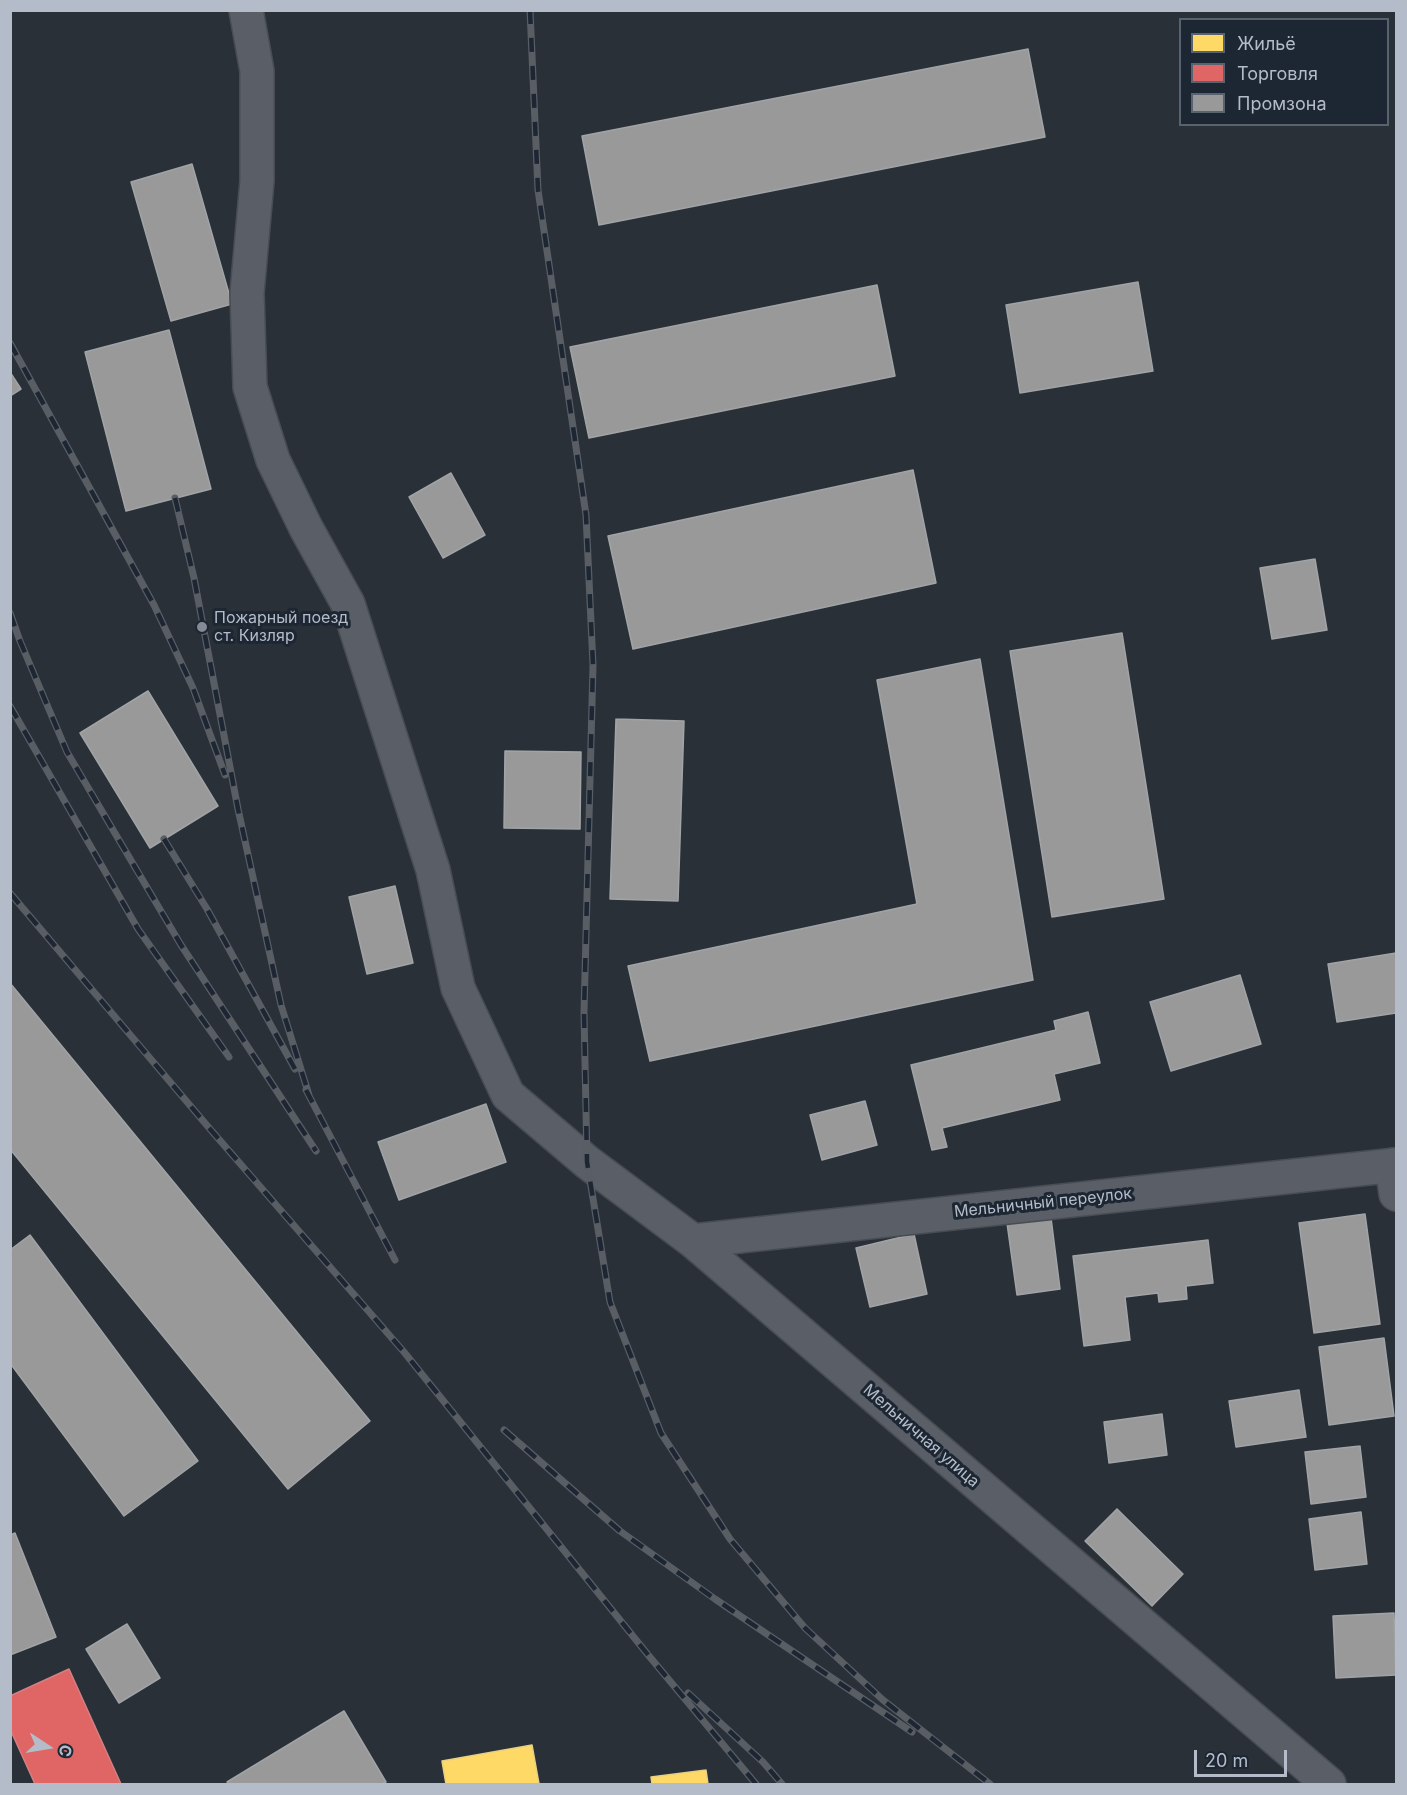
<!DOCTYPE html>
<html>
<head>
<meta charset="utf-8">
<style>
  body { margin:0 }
  #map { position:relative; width:1407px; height:1795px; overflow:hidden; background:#2a3038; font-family:Inter,sans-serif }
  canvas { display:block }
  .frame { position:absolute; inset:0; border:12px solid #b4bcc9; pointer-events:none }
  .legend { position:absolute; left:1179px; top:18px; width:210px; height:108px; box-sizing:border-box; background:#1d2633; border:2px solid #59626f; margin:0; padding:8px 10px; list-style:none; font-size:18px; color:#b4bcc9 }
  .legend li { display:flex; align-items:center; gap:12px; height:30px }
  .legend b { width:30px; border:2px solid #59626f }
  .north { position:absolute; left:18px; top:1717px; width:60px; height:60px; -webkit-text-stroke:4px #1d2633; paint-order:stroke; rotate:102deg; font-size:16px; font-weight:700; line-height:24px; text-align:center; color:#b4bcc9 }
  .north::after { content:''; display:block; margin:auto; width:21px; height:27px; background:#b4bcc9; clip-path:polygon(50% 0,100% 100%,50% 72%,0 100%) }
  .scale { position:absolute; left:1194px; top:1750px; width:93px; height:27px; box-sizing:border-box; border:3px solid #b4bcc9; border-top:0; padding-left:8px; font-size:18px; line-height:21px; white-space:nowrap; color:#b4bcc9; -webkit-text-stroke:4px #1d2633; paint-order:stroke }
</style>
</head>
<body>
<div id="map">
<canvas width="1407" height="1795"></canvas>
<div class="frame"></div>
<ul class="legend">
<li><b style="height:16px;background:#ffd966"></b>Жильё</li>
<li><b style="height:16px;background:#e06666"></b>Торговля</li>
<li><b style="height:16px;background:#999"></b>Промзона</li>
</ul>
<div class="north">С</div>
<div class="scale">20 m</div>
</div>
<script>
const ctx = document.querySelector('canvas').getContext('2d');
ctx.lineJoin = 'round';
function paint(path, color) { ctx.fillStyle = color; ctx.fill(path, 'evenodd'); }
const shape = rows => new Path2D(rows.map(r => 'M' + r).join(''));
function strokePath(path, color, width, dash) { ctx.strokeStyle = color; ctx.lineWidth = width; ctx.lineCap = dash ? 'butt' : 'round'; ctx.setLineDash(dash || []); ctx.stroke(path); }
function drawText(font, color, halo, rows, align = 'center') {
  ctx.font = font + ' Inter,sans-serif'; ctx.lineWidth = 6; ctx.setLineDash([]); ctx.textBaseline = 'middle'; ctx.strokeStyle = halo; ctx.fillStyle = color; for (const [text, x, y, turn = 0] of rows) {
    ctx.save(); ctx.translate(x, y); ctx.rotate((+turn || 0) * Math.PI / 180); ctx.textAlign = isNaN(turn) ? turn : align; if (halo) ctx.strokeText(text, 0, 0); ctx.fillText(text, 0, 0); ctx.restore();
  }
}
const homes = shape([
  [532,1745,539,1784,446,1784,442,1761,532,1745],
  [706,1770,708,1784,652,1784,651,1777,706,1770]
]);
paint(homes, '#ffd966');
strokePath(homes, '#e8d084', 1.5);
const shops = shape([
  [69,1669,121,1784,35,1784,10,1729,10,1696,69,1669]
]);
paint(shops, '#e06666');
strokePath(shops, '#d38084', 1.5);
const industry = shape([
  [1028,49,1045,137,599,225,582,136,1028,49],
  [192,164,232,304,171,321,131,182,192,164],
  [1138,282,1153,371,1020,393,1006,305,1138,282],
  [877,285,895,376,589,438,570,347,877,285],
  [169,330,211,489,126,511,85,352,169,330],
  [10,372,21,389,10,396,10,372],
  [913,470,936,583,633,649,608,536,913,470],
  [451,473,485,535,443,558,409,497,451,473],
  [1315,559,1327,630,1272,639,1260,568,1315,559],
  [1122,633,1164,899,1052,917,1010,651,1122,633],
  [980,659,1033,980,650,1061,628,966,917,904,877,680,980,659],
  [148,691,218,806,150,848,80,733,148,691],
  [616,719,684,721,678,901,610,899,616,719],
  [505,751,581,752,580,829,504,828,505,751],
  [395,886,413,963,367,974,349,897,395,886],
  [1396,953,1396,1013,1337,1022,1328,964,1396,953],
  [1240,975,1261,1044,1171,1071,1150,1002,1240,975],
  [10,983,370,1421,288,1489,10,1149,10,983],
  [1088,1012,1100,1063,1054,1074,1060,1100,942,1128,947,1147,932,1150,911,1065,1056,1030,1054,1021,1088,1012],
  [865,1101,877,1145,822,1160,810,1115,865,1101],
  [486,1104,506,1162,399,1200,378,1142,486,1104],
  [1050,1210,1060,1289,1017,1295,1006,1216,1050,1210],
  [1365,1214,1380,1324,1314,1333,1299,1223,1365,1214],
  [914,1234,927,1294,870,1307,856,1248,914,1234],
  [30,1235,198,1461,124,1516,10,1363,10,1250,30,1235],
  [1208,1240,1213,1283,1186,1286,1187,1299,1159,1302,1158,1293,1125,1297,1130,1340,1084,1346,1073,1256,1208,1240],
  [1384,1338,1394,1416,1329,1425,1319,1347,1384,1338],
  [1299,1390,1306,1437,1236,1447,1229,1401,1299,1390],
  [1162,1414,1167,1455,1109,1463,1104,1422,1162,1414],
  [1360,1446,1366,1497,1311,1504,1305,1452,1360,1446],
  [1117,1509,1183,1574,1152,1606,1085,1541,1117,1509],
  [1361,1512,1367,1564,1315,1570,1309,1519,1361,1512],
  [15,1533,56,1637,10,1655,10,1535,15,1533],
  [1394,1613,1396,1675,1336,1678,1333,1616,1394,1613],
  [127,1624,160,1678,119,1703,86,1649,127,1624],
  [344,1711,386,1782,381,1784,229,1784,227,1782,344,1711]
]);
paint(industry, '#999');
strokePath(industry, '#a1a4a7', 1.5);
const minor = shape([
  [246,10,257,71,257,181,247,293,250,387,273,460,306,528,348,604,433,870,458,988,508,1095,587,1162,693,1241,1329,1784],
  [1392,1165,1396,1194],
  [693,1241,1396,1165]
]);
strokePath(minor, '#484c53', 36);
strokePath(minor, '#5a5e66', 33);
const rail = shape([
  [530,10,538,190,586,515,593,665,584,1012,587,1162,610,1302,661,1433,730,1539,805,1628,883,1700,990,1784],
  [10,343,154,605,193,688,225,775],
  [175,498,194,578,238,809,281,1005,309,1095],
  [10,613,20,641,67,752,181,945,316,1151],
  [10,706,138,929,229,1057],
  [164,839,207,909,295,1069],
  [10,893,210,1129,404,1352,649,1656,756,1784],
  [306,1090,395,1260],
  [504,1430,620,1531,715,1599,912,1732],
  [688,1693,763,1762,782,1784]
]);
strokePath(rail, '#595d64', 7);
strokePath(rail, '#1d2633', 4.5, [14]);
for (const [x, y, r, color] of [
  [202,627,6,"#848b96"]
]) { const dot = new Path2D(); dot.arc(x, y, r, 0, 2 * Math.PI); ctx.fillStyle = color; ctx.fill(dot); strokePath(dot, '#1d2633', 2); }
drawText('16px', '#b4bcc9', '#1d2633', [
  ["Пожарный поезд",214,618],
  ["ст. Кизляр",214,636]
], 'left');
drawText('16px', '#b4bcc9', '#1d2633', [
  ["Мельничный переулок",1043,1203,-6],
  ["Мельничная улица",921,1436,41]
]);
</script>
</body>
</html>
